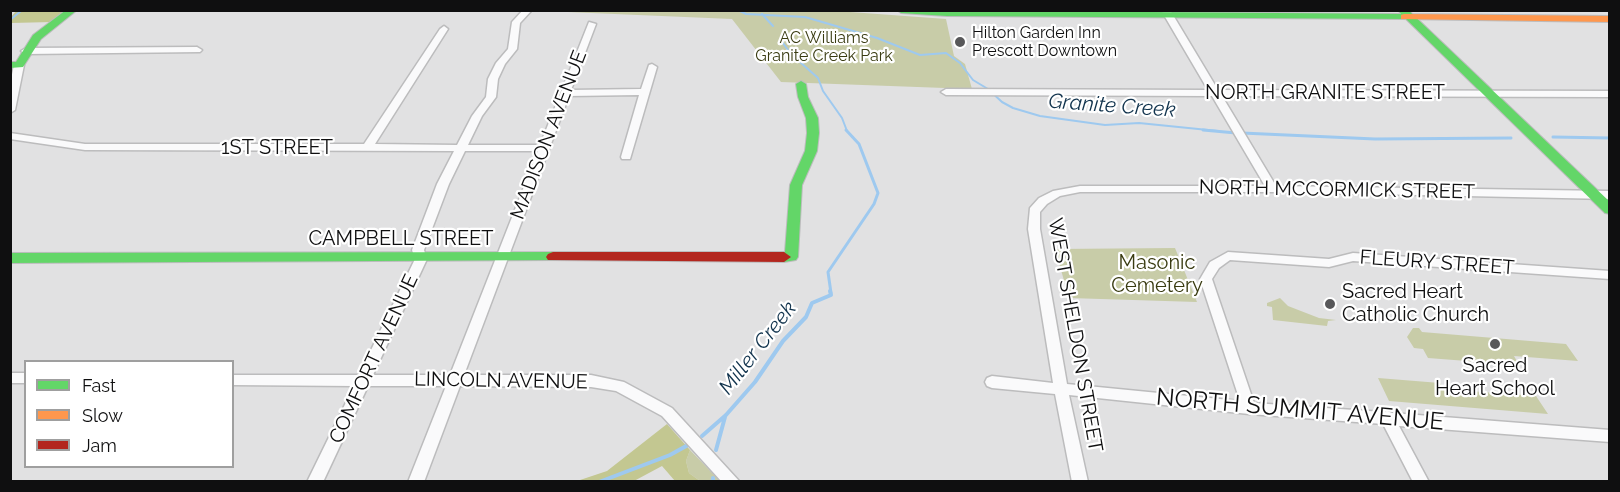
<!DOCTYPE html>
<html>
<head>
<meta charset="utf-8">
<style>
  body { margin:0 }
  #map { position:relative; width:1620px; height:492px; overflow:hidden; background:#e1e1e2; font-family:Raleway,sans-serif }
  canvas { display:block }
  .frame { position:absolute; inset:0; border:12px solid #0f0f10; pointer-events:none }
  .legend { position:absolute; left:24px; top:360px; width:210px; height:108px; box-sizing:border-box; background:#fff; border:2px solid #9f9f9f; margin:0; padding:8px 10px; list-style:none; font-size:18px; color:#0f0f10 }
  .legend li { display:flex; align-items:center; gap:12px; height:30px }
  .legend b { width:30px; border:2px solid #9f9f9f }
</style>
</head>
<body>
<div id="map">
<canvas width="1620" height="492"></canvas>
<div class="frame"></div>
<ul class="legend">
<li><b style="height:8px;background:#63d668"></b>Fast</li>
<li><b style="height:8px;background:#ff974d"></b>Slow</li>
<li><b style="height:8px;background:#b3261e"></b>Jam</li>
</ul>
</div>
<script>
const ctx = document.querySelector('canvas').getContext('2d');
ctx.lineJoin = 'round';
function paint(path, color) { ctx.fillStyle = color; ctx.fill(path, 'evenodd'); }
const shape = rows => new Path2D(rows.map(r => 'M' + r).join(''));
function strokePath(path, color, width, dash) { ctx.strokeStyle = color; ctx.lineWidth = width; ctx.lineCap = dash ? 'butt' : 'round'; ctx.setLineDash(dash || []); ctx.stroke(path); }
function drawText(font, color, halo, rows, align = 'center') {
  ctx.font = font + ' Raleway,sans-serif'; ctx.lineWidth = 4.5; ctx.setLineDash([]); ctx.textBaseline = 'middle'; ctx.strokeStyle = halo; ctx.fillStyle = color; for (const [text, x, y, turn = 0] of rows) {
    ctx.save(); ctx.translate(x, y); ctx.rotate((+turn || 0) * Math.PI / 180); ctx.textAlign = isNaN(turn) ? turn : align; if (halo) ctx.strokeText(text, 0, 0); ctx.fillText(text, 0, 0); ctx.restore();
  }
}
paint(shape([
  [823,10,946,19,954,56,965,64,972,89,781,82,732,19,544,11],
  [1175,248,1197,302,1069,298,1055,249],
  [1280,298,1288,306,1319,318,1336,320,1328,321,1327,326,1273,320,1272,307,1267,306,1267,303],
  [1413,328,1419,328,1422,332,1566,344,1578,361,1514,356,1519,365,1428,358,1423,349,1414,348,1407,337],
  [1378,378,1440,383,1444,389,1536,396,1548,414,1389,401],
  [690,450,720,481,700,481,689,473,686,461]
]), '#c8cca8');
paint(shape([
  [16,11,68,11,52,22,11,23,11,17],
  [667,424,690,450,686,461,689,473,700,481,720,481,675,481,662,466,634,481,577,481,607,471]
]), '#c3c791');
strokePath(shape([
  [738,10,746,14,805,17,877,38,920,55,946,53,960,63,973,80,988,89,1002,102,1013,108,1040,116,1105,125,1139,123,1218,131],
  [762,14,773,26],
  [10,20,21,11],
  [780,39,791,54,818,78,823,91,842,118,847,131]
]), '#9ec9ef', 2);
strokePath(shape([
  [1203,130,1236,133],
  [1242,133,1375,139,1511,138],
  [1553,137,1610,138],
  [831,293,828,272,874,204,878,193,859,144,846,130]
]), '#9ec9ef', 3);
strokePath(shape([
  [702,436,726,415,755,382,783,341,806,317,812,303,831,295,830,291],
  [716,450,725,417],
  [713,478,713,482],
  [599,482,670,455,688,445]
]), '#9ec9ef', 4);
const street = shape([
  [523,10,532,10,520,23,517,49,505,64,498,79,496,97,482,116,468,145,540,145,589,22,596,24,571,90,641,89,649,65,652,64,657,67,630,159,622,159,621,157,639,95,569,96,464,375,591,375,624,382,672,408,740,482,722,482,662,416,616,391,591,387,460,386,424,482,408,482,446,386,368,386,323,482,307,482,354,386,232,385,232,375,359,375,415,259,412,250,437,184,454,151,85,150,10,139,10,133,85,144,364,144,440,29,444,26,448,29,375,144,457,145,472,116,486,97,488,79,496,63,508,49,512,22,523,10],
  [465,151,538,151,450,375,373,375,427,259,424,250,449,184,465,151],
  [1161,10,1170,10,1218,90,1610,91,1610,97,1222,96,1276,186,1610,191,1610,199,1273,192,1080,192,1060,196,1047,204,1040,212,1040,229,1067,384,1240,401,1200,279,1210,262,1228,252,1329,259,1353,253,1610,271,1610,279,1353,261,1329,267,1230,260,1219,268,1212,279,1254,403,1383,412,1387,411,1392,413,1610,430,1610,442,1399,426,1429,482,1413,482,1383,424,1249,414,1069,395,1088,482,1072,482,1055,394,992,388,987,386,985,382,987,378,992,376,1053,383,1028,229,1030,208,1039,198,1053,191,1080,186,1265,186,1212,96,946,95,941,92,946,89,1208,90,1161,10],
  [197,47,202,50,200,52,26,54,21,51,26,48,197,47],
  [19,62,24,65,15,110,10,113,10,84,14,65,19,62],
  [10,373,26,373,26,383,10,383,10,373]
]);
const fast = shape([
  [66,10,77,10,41,39,23,67,10,68,10,62,16,62,33,35,66,10],
  [897,10,1401,14,1398,10,1408,10,1610,202,1610,214,1605,213,1406,19,947,16,901,13,897,10],
  [801,81,806,84,808,97,818,118,819,133,817,151,802,185,798,257,796,260,784,262,777,257,779,254,785,252,790,185,805,151,807,133,806,118,798,97,796,84,801,81],
  [553,252,558,254,560,257,558,260,10,263,10,253,553,252]
]);
const slow = shape([
  [1404,14,1610,16,1610,22,1401,19,1401,15,1404,14]
]);
const jam = shape([
  [553,252,784,252,791,257,784,262,548,260,546,257,548,254,553,252]
]);
strokePath(street, '#bcbcbd', 3);
strokePath(fast, '#bcbcbd', 2);
strokePath(slow, '#bcbcbd', 2);
strokePath(jam, '#bcbcbd', 2);
paint(street, '#fafafb');
paint(fast, '#63d668');
paint(slow, '#ff974d');
paint(jam, '#b3261e');
for (const [x, y, r, color] of [
  [960,42,6,"#58585a"],
  [1330,304,6,"#58585a"],
  [1495,344,6,"#58585a"]
]) { const dot = new Path2D(); dot.arc(x, y, r, 0, 2 * Math.PI); ctx.fillStyle = color; ctx.fill(dot); strokePath(dot, '#fff', 2); }
drawText('16px', '#0f0f10', '#fff', [
  ["Hilton Garden Inn",972,33],
  ["Prescott Downtown",972,51]
], 'left');
drawText('16px', '#393b11', '#fff', [
  ["AC Williams",824,38],
  ["Granite Creek Park",824,56]
]);
drawText('20px', '#0f0f10', '#fff', [
  ["NORTH GRANITE STREET",1325,93],
  ["MADISON AVENUE",549,135,-69],
  ["1ST STREET",277,148],
  ["NORTH MCCORMICK STREET",1337,190,1],
  ["CAMPBELL STREET",401,239],
  ["FLEURY STREET",1437,263,4],
  ["WEST SHELDON STREET",1075,335,80],
  ["COMFORT AVENUE",374,359,-65],
  ["LINCOLN AVENUE",501,381,1]
]);
drawText('20px', '#393b11', '#fff', [
  ["Masonic",1157,263],
  ["Cemetery",1157,286]
]);
drawText('20px', '#0f0f10', '#fff', [
  ["Sacred Heart",1342,292],
  ["Catholic Church",1342,315],
  ["Sacred",1495,366,"center"],
  ["Heart School",1495,389,"center"]
], 'left');
drawText('italic 21px', '#11334d', '#fff', [
  ["Granite Creek",1112,106,4],
  ["Miller Creek",758,348,-52]
]);
drawText('24px', '#0f0f10', '#fff', [
  ["NORTH SUMMIT AVENUE",1300,410,5]
]);
</script>
</body>
</html>
